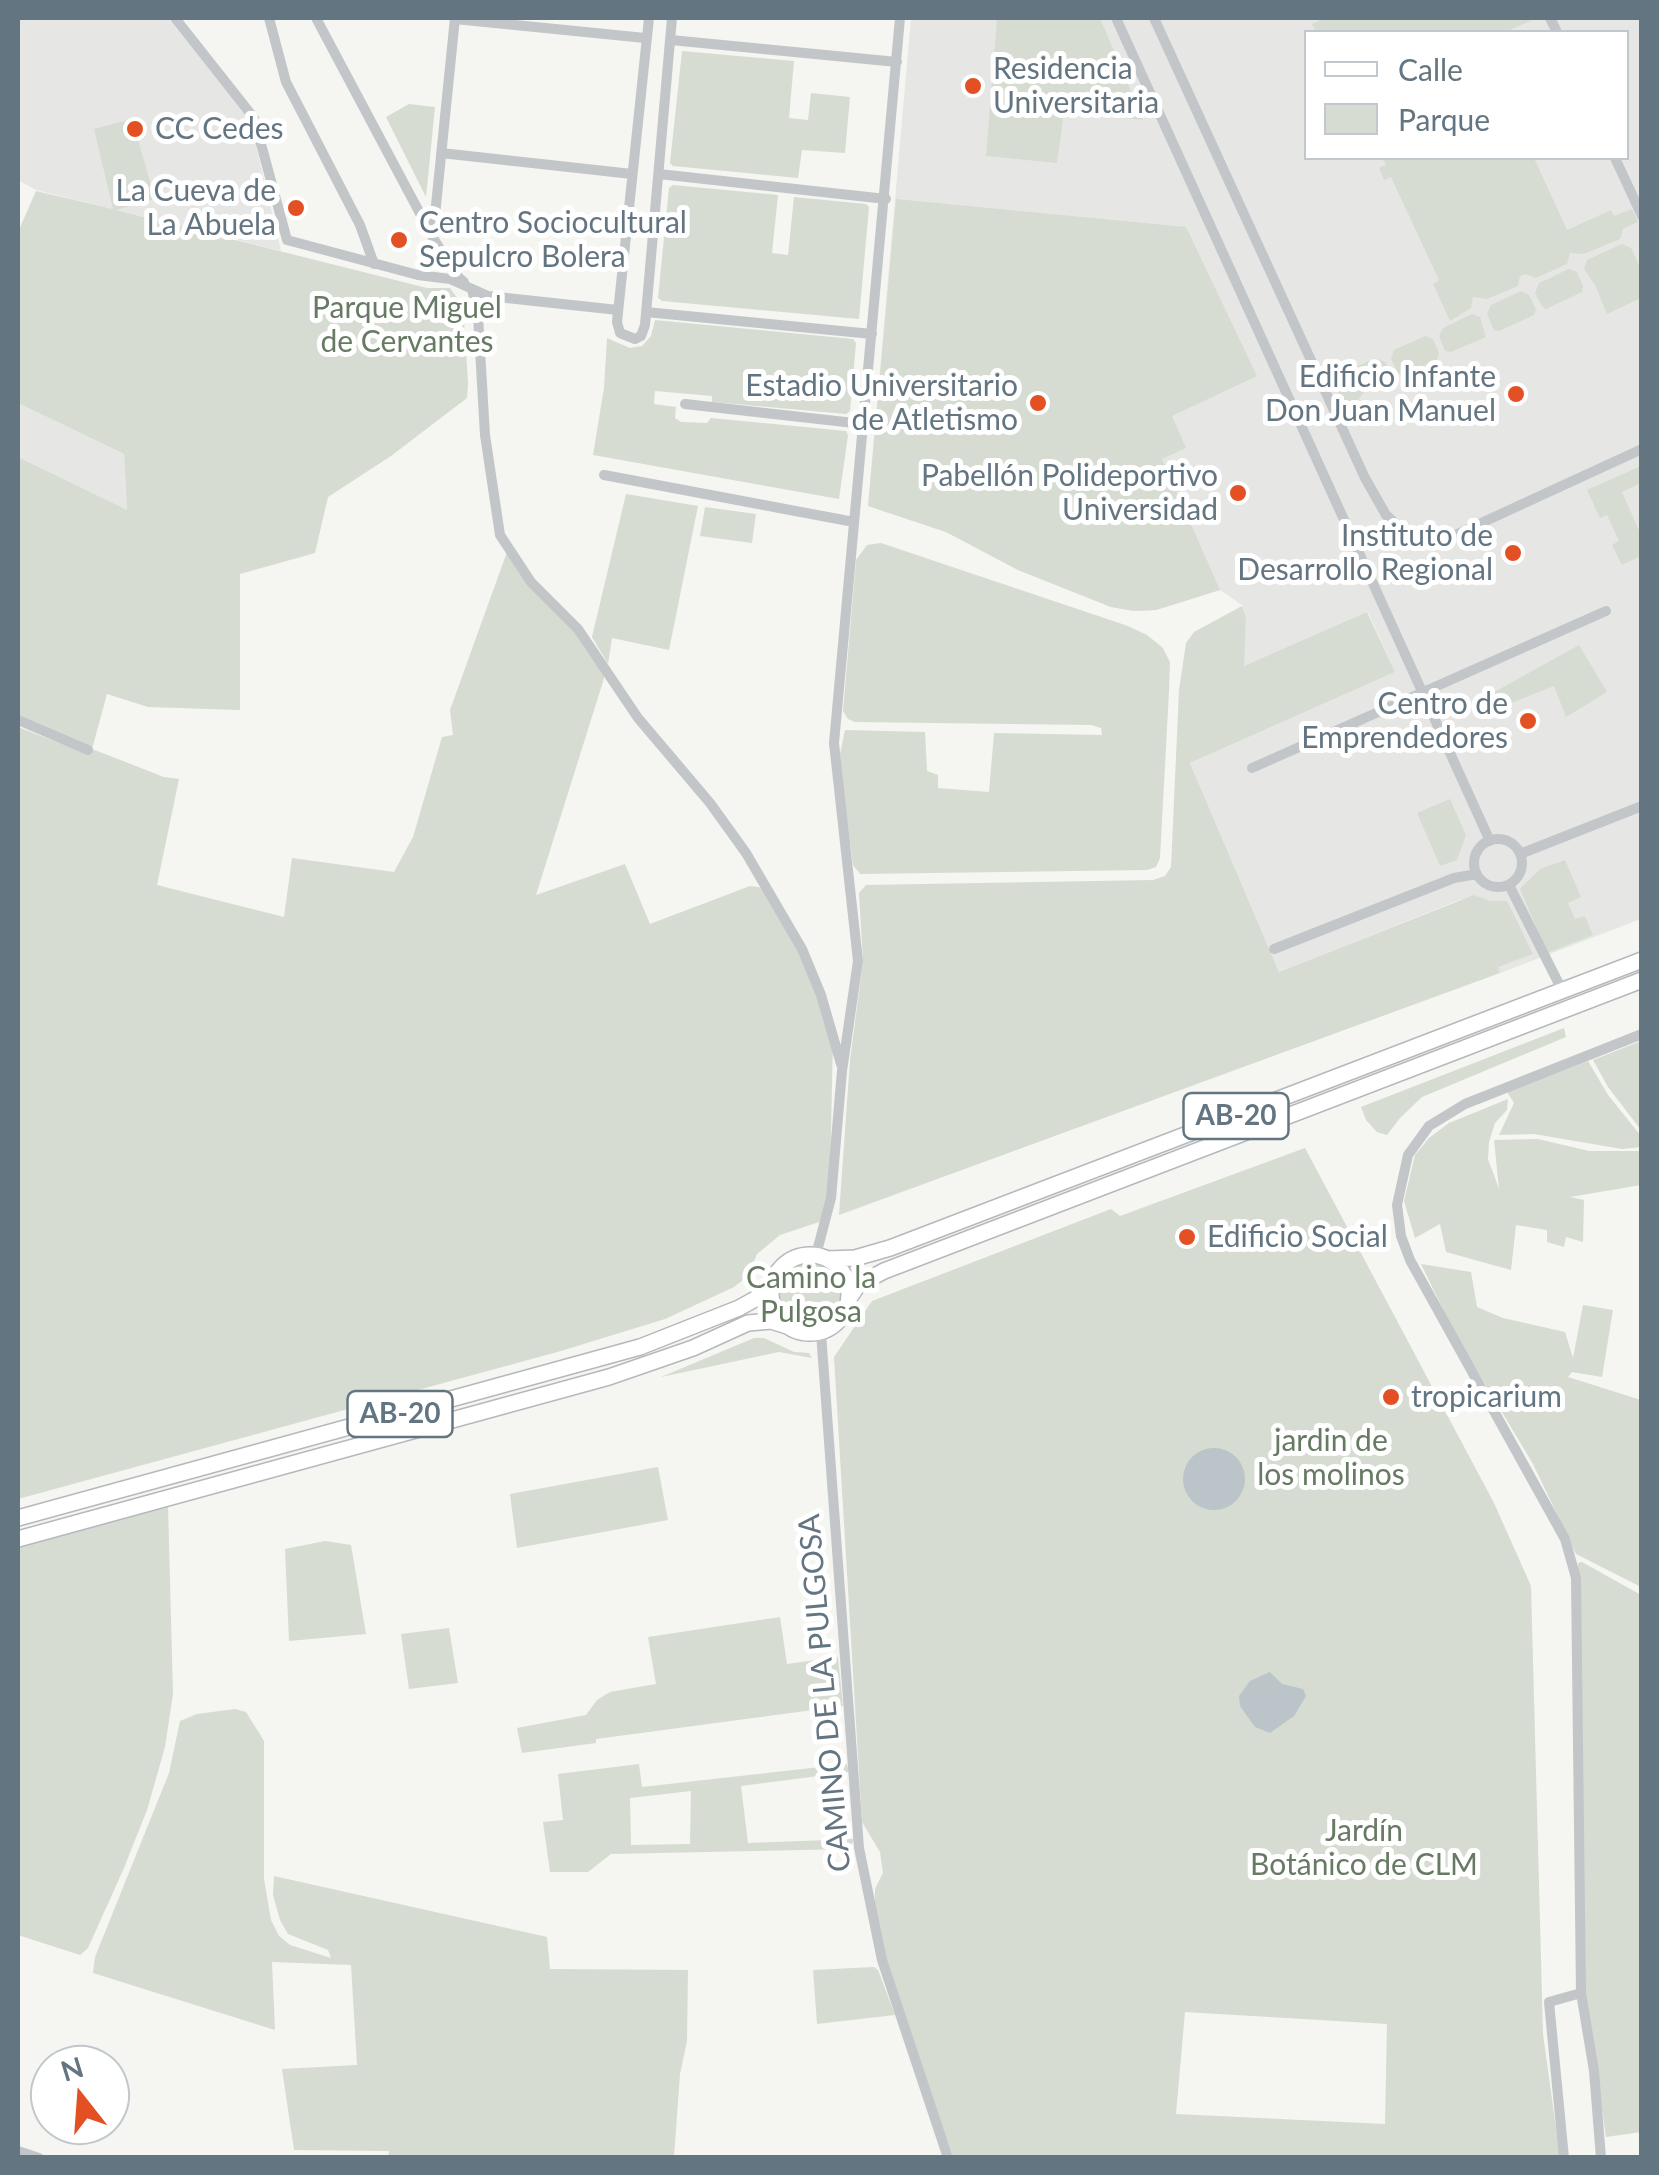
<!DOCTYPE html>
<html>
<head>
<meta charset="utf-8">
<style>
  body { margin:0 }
  #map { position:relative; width:1659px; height:2175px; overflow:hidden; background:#f5f5f1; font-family:Lato,sans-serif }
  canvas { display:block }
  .frame { position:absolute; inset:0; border:20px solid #647582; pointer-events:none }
  .legend { position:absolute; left:1304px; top:30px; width:325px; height:130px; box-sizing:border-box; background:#fff; border:2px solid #c1c8cd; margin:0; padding:12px 18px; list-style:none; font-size:30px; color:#647582 }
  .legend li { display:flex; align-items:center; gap:20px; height:50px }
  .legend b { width:50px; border:2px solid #c1c8cd }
  .north { position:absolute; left:30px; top:2045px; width:100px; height:100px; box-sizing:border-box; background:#fff; border:2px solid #c1c8cd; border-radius:50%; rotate:343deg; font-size:28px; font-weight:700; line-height:40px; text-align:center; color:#647582 }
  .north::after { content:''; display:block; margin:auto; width:35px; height:45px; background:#e35023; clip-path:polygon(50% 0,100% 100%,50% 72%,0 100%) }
</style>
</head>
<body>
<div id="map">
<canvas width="1659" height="2175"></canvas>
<div class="frame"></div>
<ul class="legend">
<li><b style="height:12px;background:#fff"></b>Calle</li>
<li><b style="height:28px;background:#d6dcd2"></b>Parque</li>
</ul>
<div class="north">N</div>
</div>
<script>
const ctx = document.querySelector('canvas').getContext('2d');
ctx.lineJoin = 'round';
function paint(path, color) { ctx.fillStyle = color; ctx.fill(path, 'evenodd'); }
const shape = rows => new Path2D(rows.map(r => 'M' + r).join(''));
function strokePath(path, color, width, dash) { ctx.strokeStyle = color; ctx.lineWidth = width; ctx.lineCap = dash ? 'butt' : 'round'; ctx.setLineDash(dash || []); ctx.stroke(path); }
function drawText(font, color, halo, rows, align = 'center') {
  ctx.font = font + ' Lato,sans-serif'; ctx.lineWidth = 10; ctx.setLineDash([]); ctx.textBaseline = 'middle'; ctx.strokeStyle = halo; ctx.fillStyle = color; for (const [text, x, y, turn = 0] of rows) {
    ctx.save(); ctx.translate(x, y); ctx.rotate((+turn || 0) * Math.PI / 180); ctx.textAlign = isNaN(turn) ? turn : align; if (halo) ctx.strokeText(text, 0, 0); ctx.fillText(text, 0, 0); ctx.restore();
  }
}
paint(shape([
  [18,18,168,18,250,119,281,251,36,190,18,180],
  [911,18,1641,18,1641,919,1500,973,1462,899,1279,972,1190,763,1395,672,1368,612,1243,667,1246,615,1242,605,1220,590,1156,610,1134,611,1111,607,1018,570,946,532,868,506],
  [1306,32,1626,32,1626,158,1306,158],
  [18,403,124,454,127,511,18,457]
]), '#e6e7e5');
paint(shape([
  [997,18,1100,18,1143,120,1064,112,1057,163,986,156],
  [1318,18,1537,18,1505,32,1316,32,1312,24,1319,21],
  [682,51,794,61,789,118,808,120,811,93,850,97,845,153,802,150,798,178,673,166,670,163],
  [409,104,435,107,426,197,386,117],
  [132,119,155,199,116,210,427,288,450,288,463,306,468,383,467,398,391,456,328,497,315,553,240,574,240,710,148,707,107,694,92,749,164,777,179,779,157,885,284,917,292,858,394,872,413,837,442,737,453,735,450,710,507,552,577,629,606,672,536,895,625,864,650,924,750,886,765,888,798,946,833,1036,830,1180,822,1221,780,1235,757,1254,748,1276,734,1287,665,1319,561,1351,18,1499,18,727,90,755,92,749,18,718,18,457,127,510,124,454,18,403,18,232,36,191,113,209,94,129],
  [1382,158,1534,158,1567,230,1611,210,1614,216,1632,209,1638,222,1623,229,1620,239,1584,254,1570,253,1567,264,1536,278,1525,274,1520,276,1518,286,1487,299,1473,297,1471,308,1450,321,1433,284,1439,280,1391,177,1384,180,1379,168,1386,165],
  [673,185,778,195,772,253,788,255,794,197,866,204,869,207,859,319,662,301,658,298,669,188],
  [896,199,1186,227,1257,376,1172,416,1186,448,1162,459,1220,590,1156,610,1134,611,1111,607,1018,570,946,532,868,506],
  [1622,244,1631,248,1641,269,1641,298,1607,314,1595,285,1584,269,1587,260],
  [1569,269,1577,272,1583,286,1582,292,1546,309,1542,306,1535,293,1539,283],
  [1521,291,1529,295,1536,309,1534,315,1499,331,1494,330,1487,314,1491,305],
  [1472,314,1480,317,1486,337,1451,352,1445,351,1439,336,1443,328],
  [655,320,853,339,856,343,850,411,846,414,712,402,712,396,655,391,654,404,676,407,675,418,681,422,707,423,711,418,846,431,848,435,839,499,593,455,604,388,607,338,630,348,642,346,651,336],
  [1425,336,1433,339,1439,353,1437,360,1402,375,1398,373,1391,359,1394,350],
  [1375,358,1385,362,1391,374,1389,380,1363,393,1349,415,1332,378],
  [1641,466,1641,483,1622,492,1641,535,1641,556,1622,565,1612,545,1619,541,1607,515,1600,518,1587,490],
  [626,494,698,506,669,650,612,638,608,664,592,637],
  [705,507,756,514,752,543,700,536],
  [881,543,1128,626,1147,635,1163,648,1170,662,1169,691,1160,858,1156,867,1147,870,860,874,853,865,847,819,840,754,845,730,925,732,927,771,938,775,938,788,989,792,994,733,1102,735,1101,728,1091,725,855,722,848,719,843,711,856,560,867,545],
  [1242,606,1246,616,1244,666,1367,612,1395,672,1190,763,1279,972,1474,895,1490,901,1507,901,1533,954,1498,967,1500,973,839,1215,850,1060,863,962,859,893,866,885,1153,880,1165,876,1171,867,1179,690,1186,643,1194,632],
  [1579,645,1607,692,1566,717,1554,686,1486,713,1480,700],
  [1450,799,1466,835,1457,860,1440,866,1417,813],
  [1565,860,1581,897,1568,903,1575,919,1585,916,1593,935,1547,953,1520,889,1540,869],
  [1564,1028,1566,1037,1422,1097,1400,1118,1387,1135,1377,1132,1366,1120,1361,1107],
  [1641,1041,1641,1130,1608,1087,1593,1060],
  [1588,1061,1608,1095,1641,1136,1641,1147,1622,1149,1534,1134,1499,1135,1514,1103,1507,1092],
  [1508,1099,1507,1110,1495,1123,1489,1142,1488,1159,1499,1189,1494,1140,1538,1139,1589,1151,1641,1151,1641,1185,1570,1197,1584,1200,1583,1242,1566,1237,1564,1247,1547,1242,1547,1230,1516,1225,1511,1270,1446,1252,1440,1224,1415,1238,1404,1201,1415,1155,1429,1138,1449,1123],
  [1305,1148,1494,1503,1531,1586,1543,2034,1560,2157,953,2157,885,1961,875,1916,875,1889,883,1873,880,1852,862,1822,834,1357,872,1301,1111,1209,1120,1216],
  [1185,2012,1387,2024,1385,2124,1176,2114],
  '779 1295a32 32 0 1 1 64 0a32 32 0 1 1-64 0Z',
  [1421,1264,1471,1272,1477,1307,1503,1318,1565,1332,1573,1358,1583,1305,1613,1310,1602,1377,1572,1372,1568,1377,1641,1400,1641,1587,1576,1554,1533,1464,1454,1332],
  [754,1338,764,1338,794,1352,809,1353,812,1358,779,1352,661,1377],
  [658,1467,668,1520,517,1548,510,1494],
  [168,1505,173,1694,165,1747,147,1810,124,1868,88,1948,80,1955,18,1935,18,1545],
  [325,1541,351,1545,366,1634,289,1641,285,1549],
  [1582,1562,1641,1595,1641,2132,1606,2137,1584,1987,1578,1563],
  [780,1617,787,1664,838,1657,843,1706,596,1739,596,1743,522,1753,517,1728,586,1715,597,1700,610,1692,656,1684,648,1637],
  [449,1628,458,1683,409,1689,401,1634],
  [235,1709,246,1712,264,1741,264,1879,271,1920,279,1936,290,1945,331,1958,328,1950,288,1934,280,1920,273,1895,274,1876,547,1937,550,1969,688,1970,687,2041,680,2074,674,2157,388,2158,389,2151,294,2150,282,2069,357,2065,351,1965,272,1962,275,2030,93,1973,95,1957,169,1773,180,1721,197,1714],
  [639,1764,642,1787,847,1764,849,1772,741,1786,748,1843,854,1839,850,1849,611,1854,588,1872,550,1872,543,1822,563,1820,558,1774],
  [691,1791,690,1844,631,1845,630,1798],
  [874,1967,878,1970,895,2015,817,2024,813,1970]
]), '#d6dcd2');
paint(shape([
  '1183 1479a31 31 0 1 1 62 0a31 31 0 1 1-62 0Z',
  [1270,1672,1282,1684,1303,1689,1306,1696,1294,1716,1270,1733,1255,1727,1240,1706,1239,1696,1250,1681]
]), '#bac4c9');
const primary = shape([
  '771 1294a39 39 0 1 1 78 0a39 39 0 1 1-78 0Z',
  [827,1259,855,1258,890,1248,1642,960],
  [850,1297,858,1285,884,1271,1642,980],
  [18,1518,640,1347,739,1308,757,1298,772,1284],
  [18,1539,609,1377,693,1348,748,1323,771,1321,787,1326]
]);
strokePath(primary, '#b5b9bd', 18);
strokePath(shape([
  [175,18,254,118,287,240,418,275,450,279,488,296,618,310],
  [269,18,286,82,360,225,374,264],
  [316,18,432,236,456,275,464,282],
  [649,18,617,322,620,333,635,339,641,336,645,325,672,18],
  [1116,18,1490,841],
  [1154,18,1365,478,1386,515,1396,524,1408,533,1423,537,1453,536,1642,449],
  [1550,18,1557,32],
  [455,19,645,38],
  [671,40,897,62],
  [441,153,632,174],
  [1615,158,1642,216],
  [659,174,886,199],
  [433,235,455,18],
  [472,289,478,316,485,435,500,535,531,582,578,629,638,718,710,803,746,853,802,949,821,995,841,1064],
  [646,312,872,334],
  [685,404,863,424],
  [604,475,854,522],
  [18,720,88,750],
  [1252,768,1606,611],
  '1474 863a24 24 0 1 1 48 0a24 24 0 1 1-48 0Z',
  [1520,854,1642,806],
  [1509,885,1562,990],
  [1274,949,1454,878,1477,874],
  [816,1255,831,1198,842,1071,858,961,834,743,900,18],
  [821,1333,859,1848,882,1960,948,2158],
  [18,2151,39,2158],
  [1564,2158,1549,2002,1581,1993],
  [1601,2158,1594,2071,1581,1993,1576,1578,1565,1539,1410,1260,1401,1236,1397,1205,1408,1155,1429,1126,1465,1104,1642,1034]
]), '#c2c6c9', 10);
strokePath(primary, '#fff', 15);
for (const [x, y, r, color] of [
  [973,86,10,"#e35023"],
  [135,129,10,"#e35023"],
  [296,208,10,"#e35023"],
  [399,240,10,"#e35023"],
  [1516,394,10,"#e35023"],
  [1038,403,10,"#e35023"],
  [1238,493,10,"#e35023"],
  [1513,553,10,"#e35023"],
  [1528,721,10,"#e35023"],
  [1187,1237,10,"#e35023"],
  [1391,1397,10,"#e35023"]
]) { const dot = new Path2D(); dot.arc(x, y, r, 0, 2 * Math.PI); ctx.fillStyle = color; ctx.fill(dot); strokePath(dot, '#fff', 4); }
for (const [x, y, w] of [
  [1236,1116,105],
  [400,1414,105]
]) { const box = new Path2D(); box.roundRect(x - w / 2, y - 23, w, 46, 8); ctx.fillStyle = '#fff'; ctx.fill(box); strokePath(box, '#647582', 2.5); }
drawText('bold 28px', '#647582', null, [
  ["AB-20",1236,1116],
  ["AB-20",400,1414]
]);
drawText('30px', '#647582', '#fff', [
  ["Residencia",993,69,"left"],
  ["Universitaria",993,103,"left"],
  ["CC Cedes",155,129,"left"],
  ["La Cueva de",276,191],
  ["La Abuela",276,225],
  ["Centro Sociocultural",419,223,"left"],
  ["Sepulcro Bolera",419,257,"left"],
  ["Edificio Infante",1496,377],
  ["Don Juan Manuel",1496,411],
  ["Estadio Universitario",1018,386],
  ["de Atletismo",1018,420],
  ["Pabellón Polideportivo",1218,476],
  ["Universidad",1218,510],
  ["Instituto de",1493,536],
  ["Desarrollo Regional",1493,570],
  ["Centro de",1508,704],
  ["Emprendedores",1508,738],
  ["Edificio Social",1207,1237,"left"],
  ["tropicarium",1411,1397,"left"]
], 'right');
drawText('30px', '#677a63', '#fff', [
  ["Parque Miguel",407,308],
  ["de Cervantes",407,342],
  ["Camino la",811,1278],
  ["Pulgosa",811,1312],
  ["jardin de",1331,1441],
  ["los molinos",1331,1475],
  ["Jardín",1364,1831],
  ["Botánico de CLM",1364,1865]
]);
drawText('30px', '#647582', '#fff', [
  ["CAMINO DE LA PULGOSA",825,1693,-95]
]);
</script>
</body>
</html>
